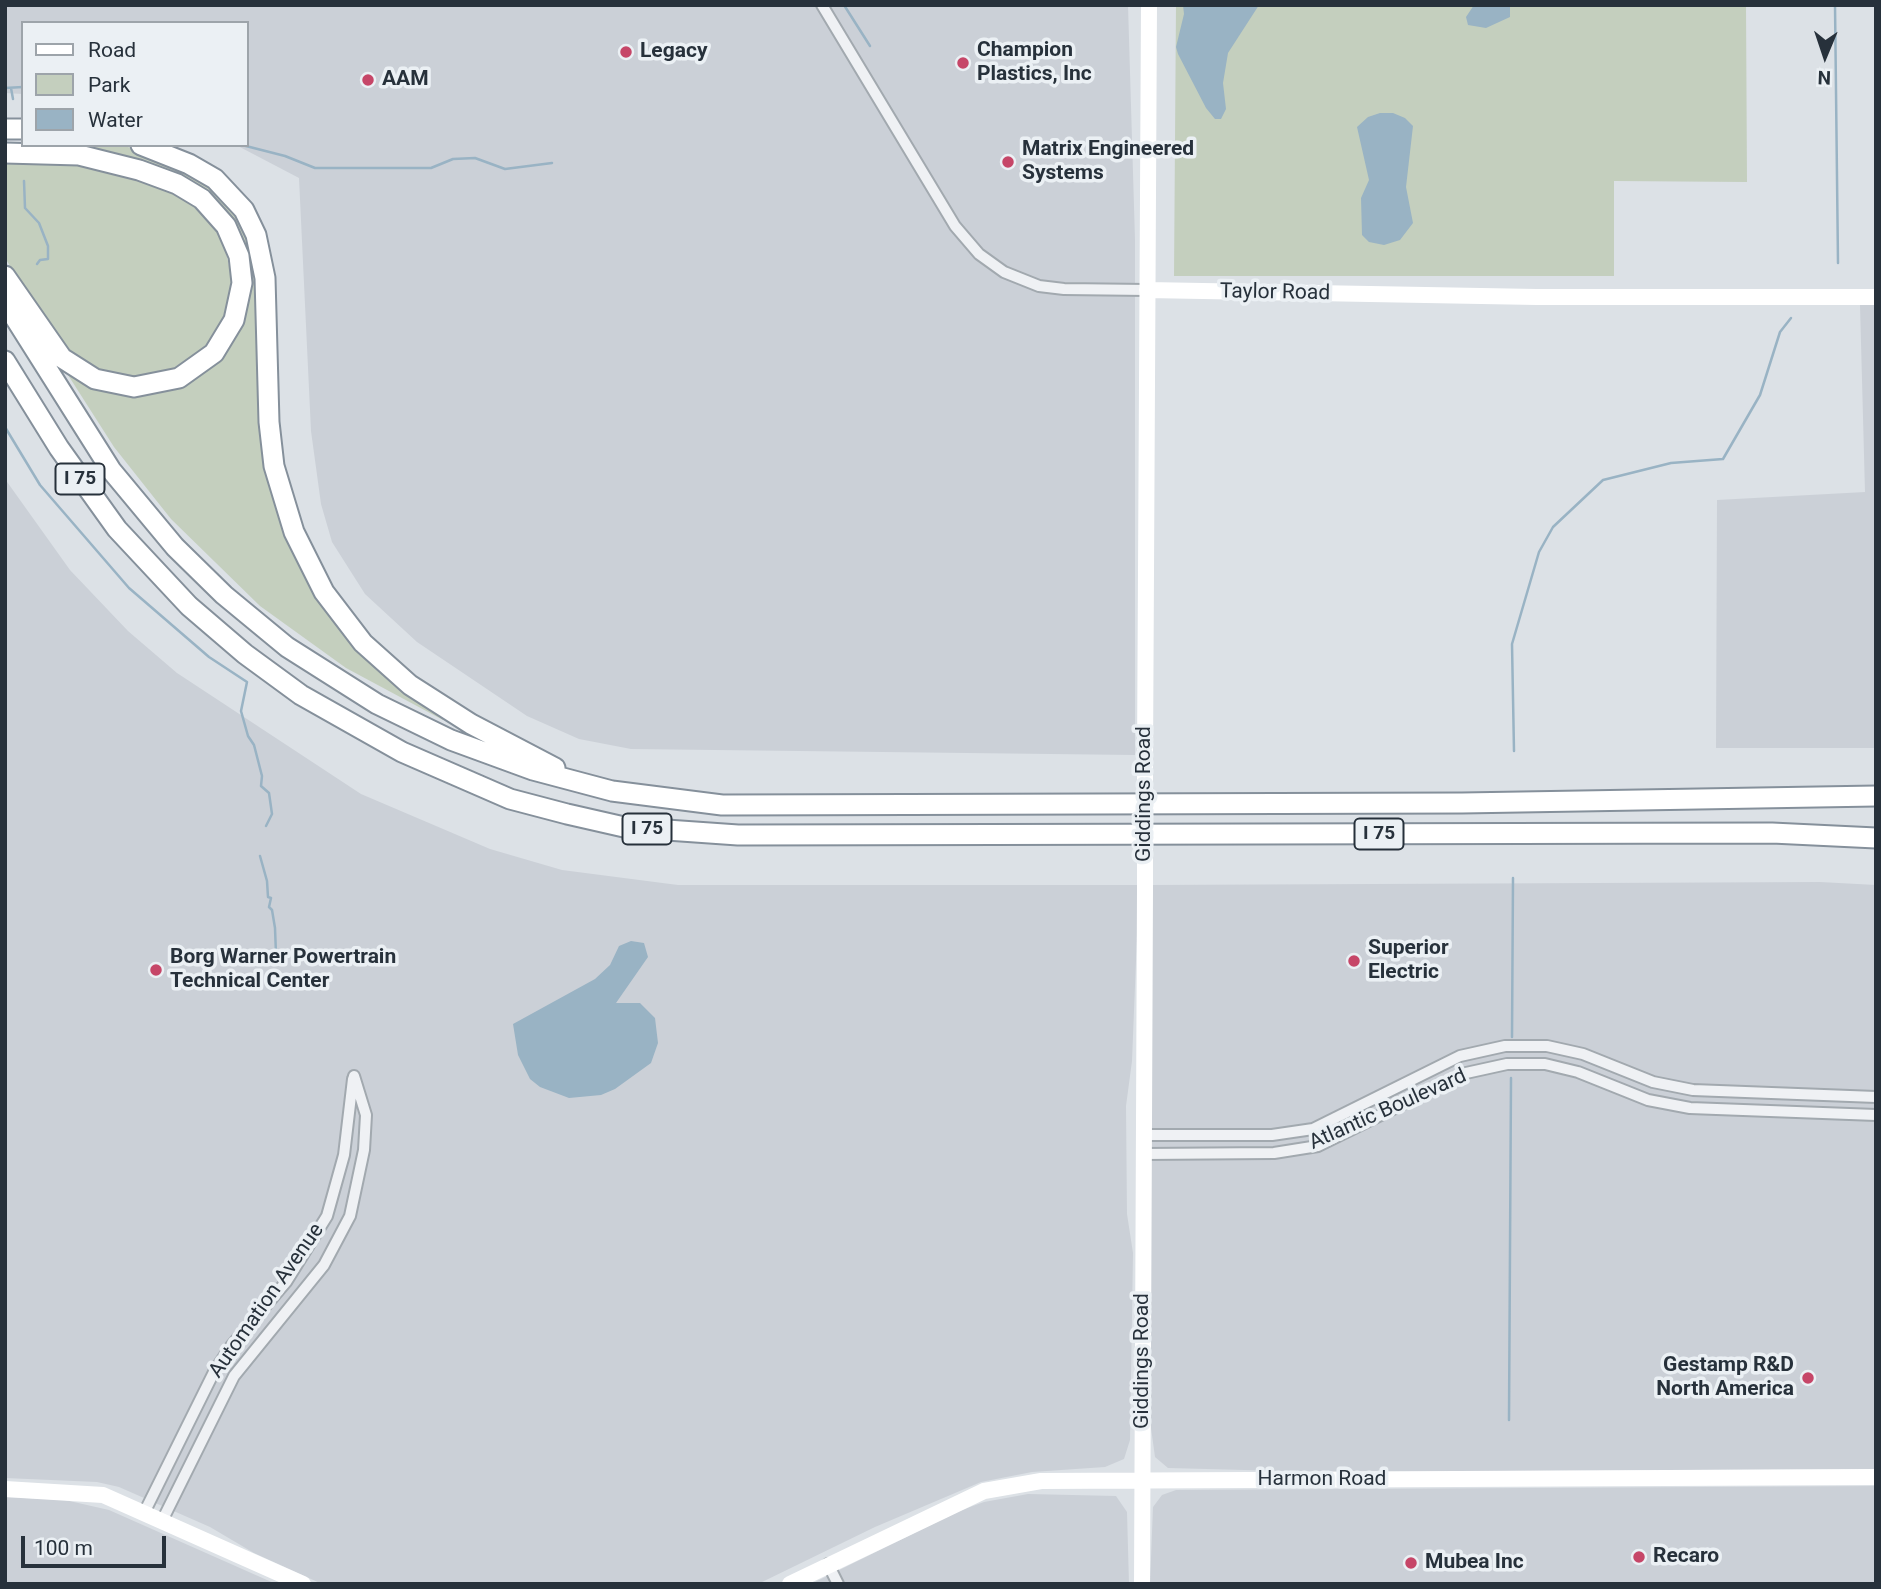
<!DOCTYPE html>
<html>
<head>
<meta charset="utf-8">
<style>
  body { margin:0 }
  #map { position:relative; width:1881px; height:1589px; overflow:hidden; background:#dce1e6; font-family:Roboto,sans-serif }
  canvas { display:block }
  .frame { position:absolute; inset:0; border:7px solid #27313b; pointer-events:none }
  .legend { position:absolute; left:21px; top:21px; width:228px; height:126px; box-sizing:border-box; background:#ebf0f4; border:2px solid #9da4aa; margin:0; padding:9px 12px; list-style:none; font-size:21px; color:#27313b }
  .legend li { display:flex; align-items:center; gap:14px; height:35px }
  .legend b { width:35px; border:2px solid #9da4aa }
  .north { position:absolute; left:1790px; top:21px; width:70px; height:70px; -webkit-text-stroke:5px #ebf0f4; paint-order:stroke; rotate:182deg; font-size:19px; font-weight:700; line-height:28px; text-align:center; color:#27313b }
  .north::after { content:''; display:block; margin:auto; width:24px; height:32px; background:#27313b; clip-path:polygon(50% 0,100% 100%,50% 72%,0 100%) }
  .scale { position:absolute; left:21px; top:1536px; width:145px; height:32px; box-sizing:border-box; border:4px solid #27313b; border-top:0; padding-left:9px; font-size:21px; line-height:24px; white-space:nowrap; color:#27313b; -webkit-text-stroke:5px #ebf0f4; paint-order:stroke }
</style>
</head>
<body>
<div id="map">
<canvas width="1881" height="1589"></canvas>
<div class="frame"></div>
<ul class="legend">
<li><b style="height:9px;background:#fff"></b>Road</li>
<li><b style="height:19px;background:#c4cfbe"></b>Park</li>
<li><b style="height:19px;background:#99b3c4"></b>Water</li>
</ul>
<div class="north">N</div>
<div class="scale">100 m</div>
</div>
<script>
const ctx = document.querySelector('canvas').getContext('2d');
ctx.lineJoin = 'round';
function paint(path, color) { ctx.fillStyle = color; ctx.fill(path, 'evenodd'); }
const shape = rows => new Path2D(rows.map(r => 'M' + r).join(''));
function strokePath(path, color, width, dash) { ctx.strokeStyle = color; ctx.lineWidth = width; ctx.lineCap = dash ? 'butt' : 'round'; ctx.setLineDash(dash || []); ctx.stroke(path); }
function drawText(font, color, halo, rows, align = 'center') {
  ctx.font = font + ' Roboto,sans-serif'; ctx.lineWidth = 7; ctx.setLineDash([]); ctx.textBaseline = 'middle'; ctx.strokeStyle = halo; ctx.fillStyle = color; for (const [text, x, y, turn = 0] of rows) {
    ctx.save(); ctx.translate(x, y); ctx.rotate((+turn || 0) * Math.PI / 180); ctx.textAlign = isNaN(turn) ? turn : align; if (halo) ctx.strokeText(text, 0, 0); ctx.fillText(text, 0, 0); ctx.restore();
  }
}
paint(shape([
  [5,5,1128,5,1135,240,1135,755,631,749,579,739,527,716,417,642,365,594,332,542,321,504,311,431,299,178,236,145,247,145,247,23,23,23,23,94,5,93],
  [1860,305,1876,305,1876,748,1716,748,1717,500,1865,492],
  [5,479,70,570,128,631,177,673,361,794,490,849,562,870,678,885,1139,885,1132,1061,1126,1106,1127,1214,1133,1253,1130,1440,1124,1459,1105,1467,1032,1472,981,1482,875,1527,758,1584,322,1584,254,1553,210,1527,119,1487,97,1482,5,1478],
  [1820,882,1876,885,1876,1469,1322,1472,1168,1468,1155,1457,1151,1428,1149,1249,1152,885],
  [1876,1486,1876,1584,1150,1584,1153,1507,1162,1495,1176,1490],
  [1028,1494,1116,1496,1127,1512,1129,1584,811,1584,959,1511,984,1502],
  [5,1497,65,1500,109,1510,276,1584,5,1584]
]), '#cbd0d7');
paint(shape([
  [1176,5,1746,5,1747,182,1614,181,1614,276,1174,276],
  [54,145,121,145,148,153,171,162,228,199,257,258,263,407,309,580,445,717,443,720,346,668,260,606,171,519,114,447,68,375,71,373,148,392,238,328,227,214],
  [5,160,71,162,166,187,194,203,211,222,224,244,233,283,228,312,200,355,166,372,127,377,103,372,70,352,52,332,5,258]
]), '#c4cfbe');
paint(shape([
  [1183,5,1259,5,1228,53,1223,83,1226,109,1221,119,1215,119,1206,108,1178,54,1176,47,1184,14],
  [1474,5,1510,5,1510,17,1486,28,1468,25,1466,17],
  [1380,113,1393,113,1405,118,1413,126,1406,187,1413,223,1400,240,1384,245,1369,242,1362,235,1361,198,1369,180,1357,127,1368,117],
  [631,941,644,943,648,957,616,1003,640,1003,655,1018,658,1043,651,1063,615,1089,601,1095,569,1098,540,1087,530,1079,518,1055,513,1024,595,979,610,965,619,946]
]), '#99b3c4');
strokePath(shape([
  [844,5,870,46],
  [1835,5,1838,263],
  [5,88,23,87],
  [11,88,13,99],
  [242,145,285,156,315,168,431,168,453,159,475,158,505,169,552,163],
  [24,181,25,208,39,223,48,246,48,259,40,260,37,264],
  [5,427,40,485,129,588,209,657,247,682,241,711,248,736,254,745,262,776,261,786,269,793,272,814,266,826],
  [1514,751,1512,644,1539,552,1553,527,1603,480,1671,463,1723,459,1760,395,1780,332,1791,318],
  [260,856,267,881,268,897,271,898,269,907,272,910,275,928,276,954],
  [1512,1037,1513,878],
  [1509,1420,1511,1078]
]), '#99b3c4', 2.5);
const street = shape([
  [822,5,955,226,979,254,1004,272,1039,286,1064,289,1147,290],
  [1144,1135,1272,1135,1313,1129,1460,1056,1505,1046,1547,1046,1583,1054,1653,1082,1693,1090,1876,1097],
  [1144,1154,1274,1153,1318,1146,1466,1073,1507,1064,1545,1064,1578,1072,1648,1100,1690,1108,1876,1115],
  [144,1513,214,1372,232,1345,286,1282,327,1216,344,1155,353,1079],
  [162,1521,234,1376,324,1265,350,1216,364,1150,366,1115,354,1076],
  [828,1564,838,1584]
]);
const highway = shape([
  [5,129,23,129],
  [141,145,189,164,215,179,244,210,256,235,265,278,269,422,274,466,294,532,324,592,363,643,410,685,471,724,555,768],
  [5,153,79,155,139,170,177,184,202,199,226,226,239,256,242,283,234,320,214,353,179,378,134,387,95,379,62,358,5,276],
  [5,302,111,470,175,547,224,595,287,647,377,704,451,740,533,770,612,791,722,805,1462,803,1876,796],
  [5,361,59,448,117,529,189,606,245,654,301,695,402,752,510,799,567,814,624,827,738,835,1772,833,1876,838]
]);
strokePath(street, '#a2a9af', 14);
strokePath(highway, '#85909b', 23);
strokePath(street, '#eff1f4', 10);
strokePath(shape([
  [1147,290,1537,297,1876,297],
  [1145,759,1149,5],
  [5,1489,103,1495,303,1584],
  [790,1584,984,1491,1041,1481,1876,1477],
  [1142,1584,1145,890]
]), '#fff', 16);
strokePath(highway, '#fff', 19);
strokePath(shape([
  [1145,890,1145,759]
]), '#fff', 16);
for (const [x, y, r, color] of [
  [626,52,7,"#c64668"],
  [963,63,7,"#c64668"],
  [368,80,7,"#c64668"],
  [1008,162,7,"#c64668"],
  [1354,961,7,"#c64668"],
  [156,970,7,"#c64668"],
  [1808,1378,7,"#c64668"],
  [1639,1557,7,"#c64668"],
  [1411,1563,7,"#c64668"]
]) { const dot = new Path2D(); dot.arc(x, y, r, 0, 2 * Math.PI); ctx.fillStyle = color; ctx.fill(dot); strokePath(dot, '#ebf0f4', 2.5); }
for (const [x, y, w] of [
  [80,479,49],
  [647,829,49],
  [1379,834,49]
]) { const box = new Path2D(); box.roundRect(x - w / 2, y - 15.5, w, 31, 5); ctx.fillStyle = '#ebf0f4'; ctx.fill(box); strokePath(box, '#27313b', 2); }
drawText('bold 19px', '#27313b', null, [
  ["I 75",80,479],
  ["I 75",647,829],
  ["I 75",1379,834]
]);
drawText('bold 21px', '#27313b', '#ebf0f4', [
  ["Champion",977,51],
  ["Plastics, Inc",977,75],
  ["Legacy",640,52],
  ["AAM",382,80],
  ["Matrix Engineered",1022,150],
  ["Systems",1022,174],
  ["Superior",1368,949],
  ["Electric",1368,973],
  ["Borg Warner Powertrain",170,958],
  ["Technical Center",170,982],
  ["Gestamp R&D",1794,1366,"right"],
  ["North America",1794,1390,"right"],
  ["Recaro",1653,1557],
  ["Mubea Inc",1425,1563]
], 'left');
drawText('21px', '#27313b', '#ebf0f4', [
  ["Taylor Road",1275,293,1],
  ["Giddings Road",1145,794,-90],
  ["Atlantic Boulevard",1388,1110,-24],
  ["Automation Avenue",267,1301,-55],
  ["Giddings Road",1143,1361,-90],
  ["Harmon Road",1322,1480]
]);
</script>
</body>
</html>
